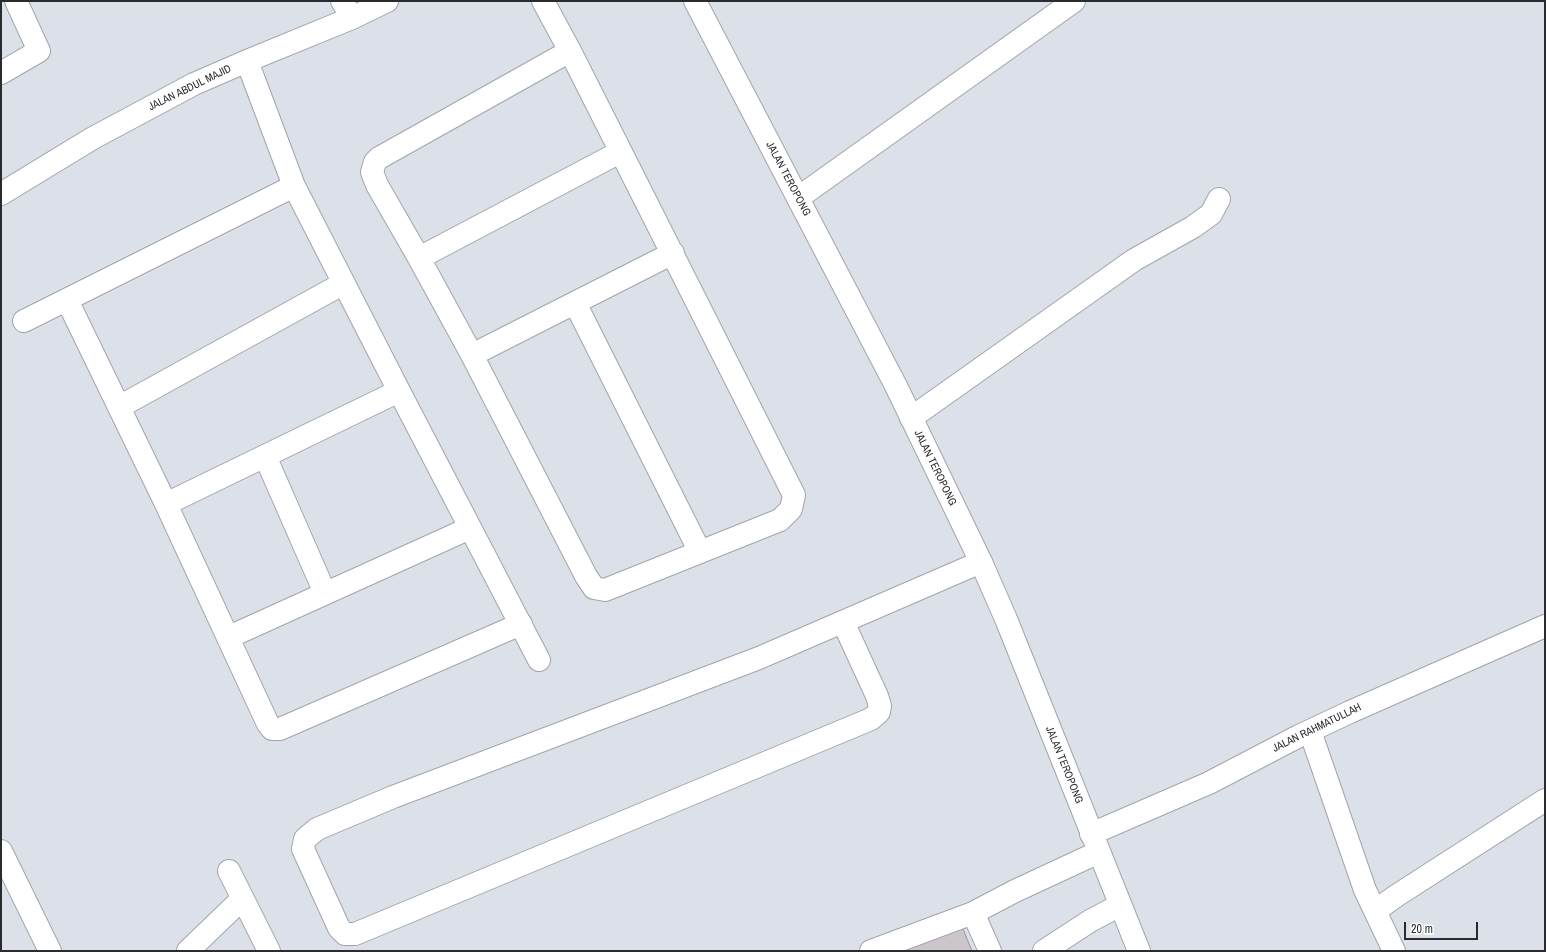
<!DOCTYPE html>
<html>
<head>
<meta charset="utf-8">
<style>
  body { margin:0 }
  #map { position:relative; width:1546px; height:952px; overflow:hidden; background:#dce0e9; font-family:"Archivo Narrow",sans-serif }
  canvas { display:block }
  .frame { position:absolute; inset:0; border:2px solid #2a2b2f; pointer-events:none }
  .scale { position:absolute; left:1404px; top:922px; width:74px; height:18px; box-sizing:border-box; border:2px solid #2a2b2f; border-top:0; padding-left:5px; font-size:12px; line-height:14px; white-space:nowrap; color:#2a2b2f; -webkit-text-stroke:3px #fff; paint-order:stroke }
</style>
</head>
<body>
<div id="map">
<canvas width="1546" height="952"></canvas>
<div class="frame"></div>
<div class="scale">20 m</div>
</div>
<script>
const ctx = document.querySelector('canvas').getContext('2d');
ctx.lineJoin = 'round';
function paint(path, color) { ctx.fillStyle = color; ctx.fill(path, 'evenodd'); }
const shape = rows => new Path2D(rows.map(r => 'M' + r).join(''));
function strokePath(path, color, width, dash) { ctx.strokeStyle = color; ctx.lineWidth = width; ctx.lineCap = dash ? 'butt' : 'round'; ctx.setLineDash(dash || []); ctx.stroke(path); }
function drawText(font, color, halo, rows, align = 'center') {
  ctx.font = font + ' "Archivo Narrow",sans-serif'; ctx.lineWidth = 3; ctx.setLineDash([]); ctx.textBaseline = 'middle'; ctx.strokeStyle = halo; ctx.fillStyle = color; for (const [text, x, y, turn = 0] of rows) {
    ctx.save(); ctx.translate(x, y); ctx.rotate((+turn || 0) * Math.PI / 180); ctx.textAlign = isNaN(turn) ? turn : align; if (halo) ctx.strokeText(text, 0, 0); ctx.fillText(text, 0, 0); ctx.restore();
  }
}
const building = shape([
  [961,924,972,951,893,951,961,924]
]);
paint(building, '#cdc5cc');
strokePath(building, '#9a9298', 1);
const minor = shape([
  [342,1,352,18],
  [543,1,570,51,794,495,791,509,780,520,605,590,594,588,586,576,472,355,419,258,377,185,372,172,375,162,379,158,570,51],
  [247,61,294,186,399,391,539,660],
  [1,73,39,51,16,1],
  [1,194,93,138,194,84,247,61,352,18,387,1],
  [798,198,1074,1],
  [419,258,620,152],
  [67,300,166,504,268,724,272,729,280,729,521,624],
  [575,303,700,552],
  [24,321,294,186],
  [472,355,673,253],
  [119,407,344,283],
  [911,418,1134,260,1193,227,1211,214,1219,199],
  [265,456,325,593],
  [166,504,399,391],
  [843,622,877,696,880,706,879,712,871,719,355,934,345,934,339,928,303,849,305,839,317,829,393,797,759,658,981,562],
  [229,637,470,528],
  [1310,731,1365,890,1375,911,1396,896,1545,800],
  [1091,834,1209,783,1299,736,1350,712,1545,626],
  [1,851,50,951],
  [229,871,269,951],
  [1375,911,1394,951],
  [973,913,990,951],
  [188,951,242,899],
  [871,951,973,913,1015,891,1099,852],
  [1044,951,1090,921,1120,905]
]);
const major = shape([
  [695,1,896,386,981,562,1006,619,1139,951]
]);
strokePath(minor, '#a1a4ad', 24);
strokePath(major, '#a1a4ad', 24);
strokePath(minor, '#fff', 22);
strokePath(major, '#fff', 22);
drawText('11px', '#2a2b2f', '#fff', [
  ["JALAN ABDUL MAJID",190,88,-26],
  ["JALAN TEROPONG",788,179,62],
  ["JALAN TEROPONG",935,468,64],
  ["JALAN RAHMATULLAH",1317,728,-26],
  ["JALAN TEROPONG",1064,765,68]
]);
</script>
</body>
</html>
